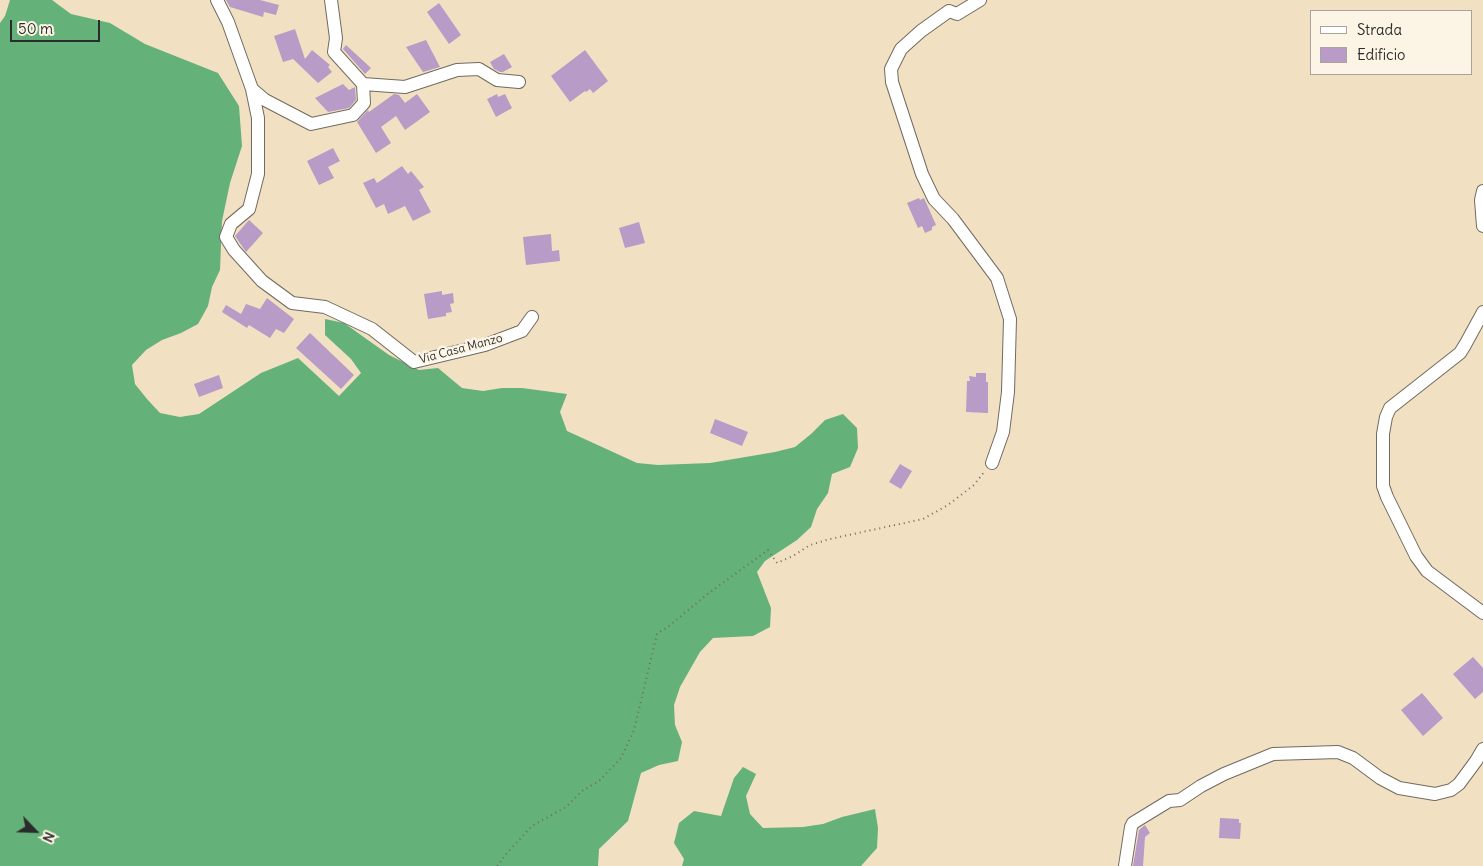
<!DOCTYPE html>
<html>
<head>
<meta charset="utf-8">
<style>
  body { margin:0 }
  #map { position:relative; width:1483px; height:866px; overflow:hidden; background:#f1e1c2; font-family:Delius,sans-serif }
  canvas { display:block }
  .legend { position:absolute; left:1310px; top:10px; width:162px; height:65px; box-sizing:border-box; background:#fcf5e5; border:1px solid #a8a49b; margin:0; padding:6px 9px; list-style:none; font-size:15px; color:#2b2b2b }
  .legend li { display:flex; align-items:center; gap:10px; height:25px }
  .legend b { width:25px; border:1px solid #a8a49b }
  .north { position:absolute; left:10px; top:806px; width:50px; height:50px; -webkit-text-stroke:4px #fcf5e5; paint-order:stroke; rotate:114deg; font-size:14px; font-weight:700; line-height:20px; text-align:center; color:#2b2b2b }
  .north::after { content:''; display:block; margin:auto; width:18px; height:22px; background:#2b2b2b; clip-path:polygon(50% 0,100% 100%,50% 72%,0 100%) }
  .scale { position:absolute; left:10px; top:20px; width:90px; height:22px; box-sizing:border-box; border:2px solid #2b2b2b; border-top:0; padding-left:6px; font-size:15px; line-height:18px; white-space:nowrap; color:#2b2b2b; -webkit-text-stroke:4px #fcf5e5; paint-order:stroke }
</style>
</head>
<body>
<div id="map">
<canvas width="1483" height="866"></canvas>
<ul class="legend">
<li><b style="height:6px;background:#fff"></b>Strada</li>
<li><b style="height:14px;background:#b89bc6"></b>Edificio</li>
</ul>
<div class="north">N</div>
<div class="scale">50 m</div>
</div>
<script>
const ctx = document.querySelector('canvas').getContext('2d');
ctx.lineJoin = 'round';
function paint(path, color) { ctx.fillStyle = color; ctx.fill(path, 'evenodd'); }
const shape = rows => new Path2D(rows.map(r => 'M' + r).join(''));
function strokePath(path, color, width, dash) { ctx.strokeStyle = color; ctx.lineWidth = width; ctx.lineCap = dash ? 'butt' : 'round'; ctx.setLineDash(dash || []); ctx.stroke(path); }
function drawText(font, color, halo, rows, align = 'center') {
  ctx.font = font + ' Delius,sans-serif'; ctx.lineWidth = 5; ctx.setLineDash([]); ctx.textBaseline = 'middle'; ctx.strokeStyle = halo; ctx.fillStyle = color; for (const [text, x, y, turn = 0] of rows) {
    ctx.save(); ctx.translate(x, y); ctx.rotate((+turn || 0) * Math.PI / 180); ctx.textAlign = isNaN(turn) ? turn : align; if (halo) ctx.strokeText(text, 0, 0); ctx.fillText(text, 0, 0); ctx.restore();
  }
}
paint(shape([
  [10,0,52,0,71,14,110,23,145,44,218,73,239,106,242,146,230,183,222,221,220,270,212,287,208,306,198,324,181,333,162,340,146,350,132,365,135,384,147,399,160,413,180,417,199,414,261,373,298,358,339,396,361,373,351,359,325,335,325,319,344,323,389,355,419,370,438,368,462,388,483,391,502,388,522,388,567,394,560,412,567,431,637,463,658,465,710,463,775,452,795,447,811,434,825,420,843,414,857,428,858,448,850,467,832,474,828,493,817,509,811,527,797,540,765,561,757,572,771,608,770,627,753,636,713,638,700,652,680,687,674,705,675,725,682,742,678,761,659,765,641,773,628,821,599,849,598,866,0,866,0,23,5,16],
  [743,767,756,774,746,796,750,814,763,828,803,827,823,824,842,817,875,809,878,828,877,848,861,866,682,866,684,859,674,843,679,823,694,811,721,816,734,778]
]), '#65b17a');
paint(shape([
  [226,0,260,0,279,5,276,15,264,12,263,17,230,7],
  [439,3,461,35,449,44,427,12],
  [295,29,305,59,312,50,330,65,328,67,332,72,318,83,293,59,283,62,274,36],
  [426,40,440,67,423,72,406,47],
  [346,45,371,68,365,74,343,49],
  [585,50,608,81,593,93,590,89,586,92,585,91,570,102,551,76],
  [504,54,512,67,503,72,500,72,494,69,490,62],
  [343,84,349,90,355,87,356,100,349,108,328,112,315,98],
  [394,94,399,95,405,103,417,94,430,112,405,130,396,116,381,127,391,143,376,153,357,122,368,110,369,112],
  [497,94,498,97,505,94,512,108,496,117,487,99],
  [333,148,340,161,328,167,334,178,319,185,307,161],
  [402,166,408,174,411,171,424,187,419,190,431,212,413,221,405,206,388,214,384,204,376,208,363,183,374,178,377,183],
  [919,198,920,200,924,198,936,225,932,227,932,230,925,233,922,226,918,228,907,203],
  [249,220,263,233,246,252,235,236],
  [639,222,645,243,625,248,619,228],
  [551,234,552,251,559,250,560,261,526,265,523,237],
  [442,291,442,295,453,293,454,303,450,304,452,312,446,313,446,316,428,319,424,294],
  [267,298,294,319,284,333,276,329,270,338,249,325,247,328,222,312,226,305,241,314,246,304,260,309],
  [310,333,354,375,341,389,296,348],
  [976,373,986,373,986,382,988,382,988,413,966,412,967,381,970,381,969,376,976,377],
  [219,375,223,388,199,397,194,384],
  [715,419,748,432,742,446,710,433],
  [900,464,912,471,901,489,889,482],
  [1473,657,1483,668,1483,692,1475,699,1453,674],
  [1422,693,1443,718,1423,736,1401,710],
  [1220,818,1239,819,1239,823,1241,823,1240,839,1219,838],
  [1145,825,1150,833,1145,837,1143,866,1133,866,1139,830]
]), '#b89bc6');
const minor = shape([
  [217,0,228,22,252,89,258,118,258,174,249,209,231,224,226,237,234,250,262,281,292,303,325,307,372,329,414,362,485,345,522,331,532,317],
  [331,0,336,38,334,52,363,84,405,87,457,70,479,69,497,80,519,82],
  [949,11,921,31,901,49,891,69,892,82,922,174,934,199,953,219,997,278,1010,319,1008,392,1003,432,992,463],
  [949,11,957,14,980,0],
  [252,89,265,100,311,124,353,115,364,103,363,84],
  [1483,191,1481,200,1483,226],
  [1483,312,1465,345,1460,353,1390,408,1386,417,1383,434,1383,486,1387,497,1416,556,1427,571,1483,613],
  [1125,866,1131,827,1133,823,1169,801,1180,800,1201,786,1224,774,1273,754,1338,752,1353,758,1380,778,1399,788,1435,794,1451,790,1459,784,1476,761,1483,749]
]);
strokePath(minor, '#706b60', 14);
strokePath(shape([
  [497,866,507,853,532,826,566,807,582,791,599,781,621,758,634,730,657,634,669,626,705,596,768,550,777,563,793,556,810,545,830,539,923,519,948,505,974,485,984,472]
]), '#706b60', 2, [1, 4]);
strokePath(minor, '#fff', 12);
drawText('12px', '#2b2b2b', '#fcf5e5', [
  ["Via Casa Manzo",461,349,-15]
]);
</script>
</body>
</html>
